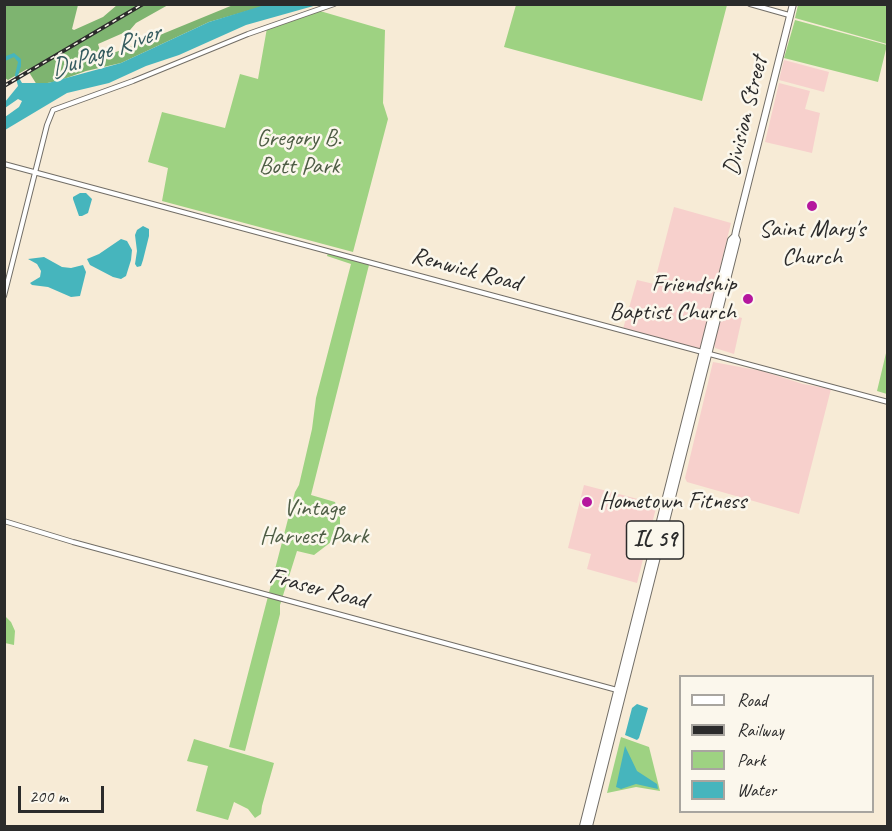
<!DOCTYPE html>
<html>
<head>
<meta charset="utf-8">
<style>
  body { margin:0 }
  #map { position:relative; width:892px; height:831px; overflow:hidden; background:#f7ebd6; font-family:Caveat,sans-serif }
  canvas { display:block }
  .frame { position:absolute; inset:0; border:6px solid #2b2b2b; pointer-events:none }
  .legend { position:absolute; left:679px; top:675px; width:195px; height:138px; box-sizing:border-box; background:#fbf7ec; border:2px solid #a8a59f; margin:0; padding:8px 10px; list-style:none; font-size:18px; color:#2b2b2b }
  .legend li { display:flex; align-items:center; gap:12px; height:30px }
  .legend b { width:30px; border:2px solid #a8a59f }
  .scale { position:absolute; left:18px; top:786px; width:86px; height:27px; box-sizing:border-box; border:3px solid #2b2b2b; border-top:0; padding-left:8px; font-size:18px; line-height:21px; white-space:nowrap; color:#2b2b2b; -webkit-text-stroke:4px #fbf7ec; paint-order:stroke }
</style>
</head>
<body>
<div id="map">
<canvas width="892" height="831"></canvas>
<div class="frame"></div>
<ul class="legend">
<li><b style="height:8px;background:#fff"></b>Road</li>
<li><b style="height:8px;background:#2b2b2b"></b>Railway</li>
<li><b style="height:16px;background:#9ed282"></b>Park</li>
<li><b style="height:16px;background:#46b5bd"></b>Water</li>
</ul>
<div class="scale">200 m</div>
</div>
<script>
const ctx = document.querySelector('canvas').getContext('2d');
ctx.lineJoin = 'round';
function paint(path, color) { ctx.fillStyle = color; ctx.fill(path, 'evenodd'); }
const shape = rows => new Path2D(rows.map(r => 'M' + r).join(''));
function strokePath(path, color, width, dash) { ctx.strokeStyle = color; ctx.lineWidth = width; ctx.lineCap = dash ? 'butt' : 'round'; ctx.setLineDash(dash || []); ctx.stroke(path); }
function drawText(font, color, halo, rows, align = 'center') {
  ctx.font = font + ' Caveat,sans-serif'; ctx.lineWidth = 5; ctx.setLineDash([]); ctx.textBaseline = 'middle'; ctx.strokeStyle = halo; ctx.fillStyle = color; for (const [text, x, y, turn = 0] of rows) {
    ctx.save(); ctx.translate(x, y); ctx.rotate((+turn || 0) * Math.PI / 180); ctx.textAlign = isNaN(turn) ? turn : align; if (halo) ctx.strokeText(text, 0, 0); ctx.fillText(text, 0, 0); ctx.restore();
  }
}
paint(shape([
  [784,60,829,72,824,92,779,80],
  [779,83,810,91,805,109,820,113,812,153,765,142],
  [674,207,731,223,700,349,623,329,637,280,654,284],
  [722,312,742,318,734,354,715,348,714,343],
  [713,362,762,371,803,384,831,389,799,514,687,482,685,478],
  [584,485,657,504,637,583,587,569,591,554,568,548]
]), '#f7d0cc');
paint(shape([
  [516,5,516,4,727,5,702,101,504,47],
  [798,5,887,5,887,44,795,18],
  [320,11,385,30,383,103,388,119,353,252,162,201,168,168,148,162,162,112,225,128,240,74,258,79,267,28],
  [795,20,887,45,878,82,784,58],
  [329,250,370,261,311,495,335,502,340,515,340,528,331,542,314,555,297,551,280,605,280,614,245,751,229,747,295,492,299,485,312,429,316,398,351,264,327,256],
  [887,349,888,394,887,394,877,391],
  [5,616,11,622,15,631,14,645,5,643],
  [621,737,649,747,660,791,636,787,607,793],
  [194,739,274,763,262,806,261,814,255,818,248,809,234,802,228,820,196,811,208,766,187,761]
]), '#9ed282');
paint(shape([
  [5,5,78,5,72,29,74,30,103,17,117,5,168,5,136,23,130,30,98,44,102,57,138,44,233,5,268,5,209,22,121,63,86,71,58,81,37,85,27,69,8,80,5,78]
]), '#7eb470');
paint(shape([
  [268,4,317,5,246,25,179,55,146,66,109,83,67,93,5,130,5,117,19,107,22,101,18,99,5,108,5,102,18,86,15,75,18,62,14,57,5,61,6,56,14,53,21,59,21,66,18,76,22,83,48,83,121,63,209,22],
  [80,193,86,193,92,199,88,213,82,216,79,216,73,199,73,197],
  [143,226,149,229,149,236,143,260,141,266,137,267,135,264,137,251,135,235,137,230],
  [121,239,127,241,132,250,131,260,126,276,121,279,113,277,90,265,87,259,99,254],
  [44,257,62,267,71,268,83,265,86,272,80,296,71,297,48,287,32,285,30,283,40,277,41,271,37,264,28,259],
  [637,704,648,708,639,738,637,740,625,735,632,708],
  [625,746,637,771,657,784,658,789,636,784,621,789,616,787]
]), '#46b5bd');
const minor = shape([
  [750,4,789,15],
  [4,164,888,402],
  [4,296,47,125,53,110,133,81,248,34,334,4],
  [4,521,73,542,617,690]
]);
const major = shape([
  [583,826,731,240,735,236],
  [589,826,737,240,735,236,736,231,793,4]
]);
strokePath(minor, '#726e67', 6);
strokePath(major, '#726e67', 8);
strokePath(minor, '#fff', 4);
strokePath(major, '#fff', 6);
const rail = shape([
  [4,86,143,4]
]);
strokePath(rail, '#2b2b2b', 4);
strokePath(rail, '#fbf7ec', 1.5, [4.5]);
for (const [x, y, r, color] of [
  [812,206,6,"#b5179e"],
  [748,299,6,"#b5179e"],
  [587,502,6,"#b5179e"]
]) { const dot = new Path2D(); dot.arc(x, y, r, 0, 2 * Math.PI); ctx.fillStyle = color; ctx.fill(dot); strokePath(dot, '#fbf7ec', 2); }
for (const [x, y, w] of [
  [655,540,57]
]) { const box = new Path2D(); box.roundRect(x - w / 2, y - 19, w, 38, 4.5); ctx.fillStyle = '#fbf7ec'; ctx.fill(box); strokePath(box, '#2b2b2b', 1.5); }
drawText('bold 22px', '#2b2b2b', null, [
  ["IL 59",655,540]
]);
drawText('24px', '#2b2b2b', '#fbf7ec', [
  ["Division Street",746,116,-76],
  ["Renwick Road",466,270,15],
  ["Fraser Road",318,589,15]
]);
drawText('24px', '#4e5d45', '#fbf7ec', [
  ["Gregory B.",299,139],
  ["Bott Park",299,167],
  ["Vintage",314,509],
  ["Harvest Park",314,537]
]);
drawText('24px', '#2b2b2b', '#fbf7ec', [
  ["Saint Mary's",812,230],
  ["Church",812,258],
  ["Friendship",736,285,"right"],
  ["Baptist Church",736,313,"right"],
  ["Hometown Fitness",599,502,"left"]
]);
drawText('italic 26px', '#345b5e', '#fbf7ec', [
  ["DuPage River",105,52,-20]
]);
</script>
</body>
</html>
